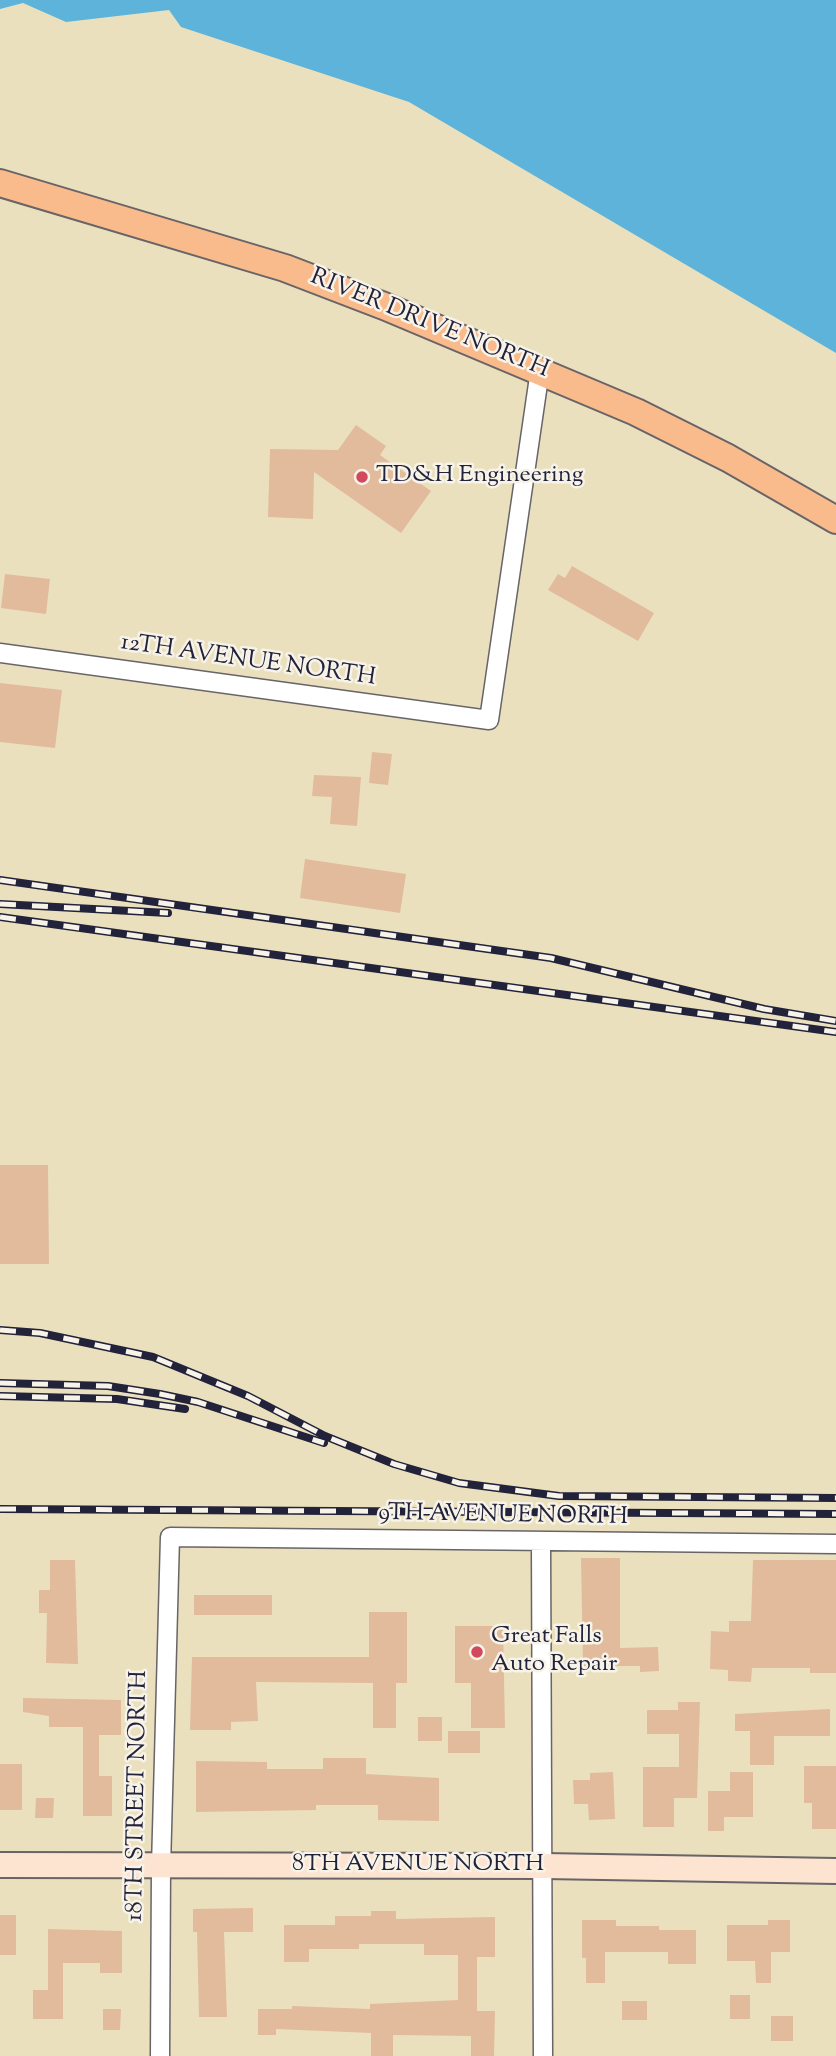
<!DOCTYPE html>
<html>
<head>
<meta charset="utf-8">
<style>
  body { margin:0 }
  canvas { display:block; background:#eae0bd }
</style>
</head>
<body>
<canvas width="836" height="2056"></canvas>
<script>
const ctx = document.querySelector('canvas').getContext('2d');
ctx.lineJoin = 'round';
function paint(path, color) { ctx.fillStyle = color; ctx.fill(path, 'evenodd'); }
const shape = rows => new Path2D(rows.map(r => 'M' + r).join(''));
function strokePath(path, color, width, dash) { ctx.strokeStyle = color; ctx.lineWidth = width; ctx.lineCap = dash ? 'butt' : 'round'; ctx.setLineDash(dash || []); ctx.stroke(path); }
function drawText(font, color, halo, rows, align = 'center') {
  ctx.font = font + ' "Sorts Mill Goudy",serif'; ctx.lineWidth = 5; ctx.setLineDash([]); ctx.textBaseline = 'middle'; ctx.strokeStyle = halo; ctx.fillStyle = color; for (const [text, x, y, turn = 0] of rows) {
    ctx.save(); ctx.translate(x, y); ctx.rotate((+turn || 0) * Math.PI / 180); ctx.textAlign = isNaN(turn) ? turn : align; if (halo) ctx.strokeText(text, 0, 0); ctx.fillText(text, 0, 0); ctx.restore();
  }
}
paint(shape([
  [0,0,836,0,836,353,409,102,181,27,169,10,66,22,23,3,0,9]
]), '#5eb3da');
paint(shape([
  [356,425,386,446,380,455,431,491,401,533,314,472,313,519,268,517,270,449,338,450],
  [572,566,654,613,638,641,548,590,558,574,565,578],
  [5,574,50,579,46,614,1,608],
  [0,683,62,690,55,748,0,742],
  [372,752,392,754,388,785,369,783],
  [314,775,361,777,357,826,330,824,332,797,312,796],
  [305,859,406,874,400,913,300,898],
  [0,1165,48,1165,49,1264,0,1264],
  [581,1558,620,1558,620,1648,658,1647,659,1671,640,1672,640,1666,583,1666],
  [50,1560,75,1560,78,1664,46,1663,47,1613,39,1613,39,1590,50,1590],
  [753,1560,836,1560,836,1673,810,1673,810,1668,752,1668,751,1682,728,1681,728,1670,710,1669,711,1631,729,1632,729,1621,751,1621],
  [194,1595,272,1595,272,1615,194,1615],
  [369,1612,407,1612,407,1683,396,1683,396,1728,373,1728,373,1683,256,1682,258,1721,231,1722,231,1730,190,1730,192,1657,369,1657],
  [455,1626,503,1626,505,1728,471,1728,471,1683,455,1683],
  [23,1698,121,1700,121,1735,99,1735,99,1776,112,1776,112,1816,83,1816,83,1727,49,1727,49,1716,23,1712],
  [678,1702,700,1702,697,1798,674,1798,674,1827,643,1827,643,1767,679,1767,679,1734,647,1734,647,1710,678,1710],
  [830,1709,830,1736,774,1736,774,1765,750,1765,750,1731,735,1731,735,1714],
  [418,1717,442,1717,442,1741,418,1741],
  [448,1731,480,1731,480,1753,448,1753],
  [323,1758,366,1758,366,1774,439,1778,439,1821,378,1820,378,1805,316,1805,316,1810,196,1812,196,1761,267,1762,267,1769,323,1769],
  [0,1764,22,1764,22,1810,0,1810],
  [804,1766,836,1766,836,1829,812,1829,812,1803,804,1803],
  [613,1772,615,1819,589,1820,588,1804,574,1804,573,1780,590,1780,590,1773],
  [730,1772,753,1772,753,1817,724,1817,724,1831,708,1831,708,1791,730,1791],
  [36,1798,54,1798,53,1818,35,1818],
  [253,1908,253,1932,224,1932,227,2017,199,2017,197,1932,193,1932,193,1909],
  [371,1911,396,1911,396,1919,495,1917,495,1957,477,1957,477,2011,495,2011,494,2056,471,2056,471,2036,393,2035,393,2056,371,2056,371,2033,276,2029,276,2035,258,2035,258,2009,292,2009,292,2006,370,2009,370,2004,458,2000,458,1955,424,1955,424,1944,359,1944,359,1949,309,1949,309,1962,284,1962,284,1925,335,1925,335,1916,371,1916],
  [0,1915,16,1915,16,1955,0,1955],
  [582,1920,616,1920,616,1926,659,1926,659,1930,696,1930,696,1964,668,1964,668,1952,605,1952,605,1983,586,1983,586,1958,582,1958],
  [768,1920,790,1920,790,1952,771,1952,771,1983,756,1983,755,1961,727,1961,727,1925,768,1925],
  [48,1929,122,1931,122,1973,100,1973,100,1963,63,1963,63,2019,33,2019,33,1990,48,1990],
  [730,1995,750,1995,750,2019,730,2019],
  [622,2001,647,2001,647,2020,622,2020],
  [103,2009,121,2009,120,2030,103,2030],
  [771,2016,793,2016,793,2041,771,2041]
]), '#e2bb9d');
const street = shape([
  [0,653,489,720,540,370],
  [541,1543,543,2056],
  [160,2056,161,1867,170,1537,836,1544]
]);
const secondary = shape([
  [0,1865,544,1866,836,1871]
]);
const primary = shape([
  [0,183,285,268,384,306,636,412,728,458,836,520]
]);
strokePath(street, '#686468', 21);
strokePath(secondary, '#686468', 28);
strokePath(primary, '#686468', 30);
strokePath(street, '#fff', 18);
strokePath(secondary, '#fde4d1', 24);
strokePath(primary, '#fabb8c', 26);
const rail = shape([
  [0,880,551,958,764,1009,836,1021],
  [0,904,168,913],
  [0,917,836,1032],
  [0,1330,40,1333,153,1357,248,1396,325,1436,394,1464,459,1483,559,1496,836,1498],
  [0,1383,108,1386,160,1394,198,1402,324,1443],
  [0,1396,117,1399,185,1409],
  [0,1509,836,1514]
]);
strokePath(rail, '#22223b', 8);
strokePath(rail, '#f7f3e8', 5, [16]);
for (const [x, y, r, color] of [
  [362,477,7,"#d1495b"],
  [477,1652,7,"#d1495b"]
]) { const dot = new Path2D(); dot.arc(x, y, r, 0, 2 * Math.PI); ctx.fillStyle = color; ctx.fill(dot); strokePath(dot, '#f7f3e8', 2.5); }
drawText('24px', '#22223b', '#f7f3e8', [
  ["RIVER DRIVE NORTH",429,325,22],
  ["12TH AVENUE NORTH",248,662,8],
  ["9TH AVENUE NORTH",503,1517,1],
  ["18TH STREET NORTH",139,1796,-89],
  ["8TH AVENUE NORTH",418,1866]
]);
drawText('24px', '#22223b', '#f7f3e8', [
  ["TD&H Engineering",376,477],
  ["Great Falls",491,1638],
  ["Auto Repair",491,1666]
], 'left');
</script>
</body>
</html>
